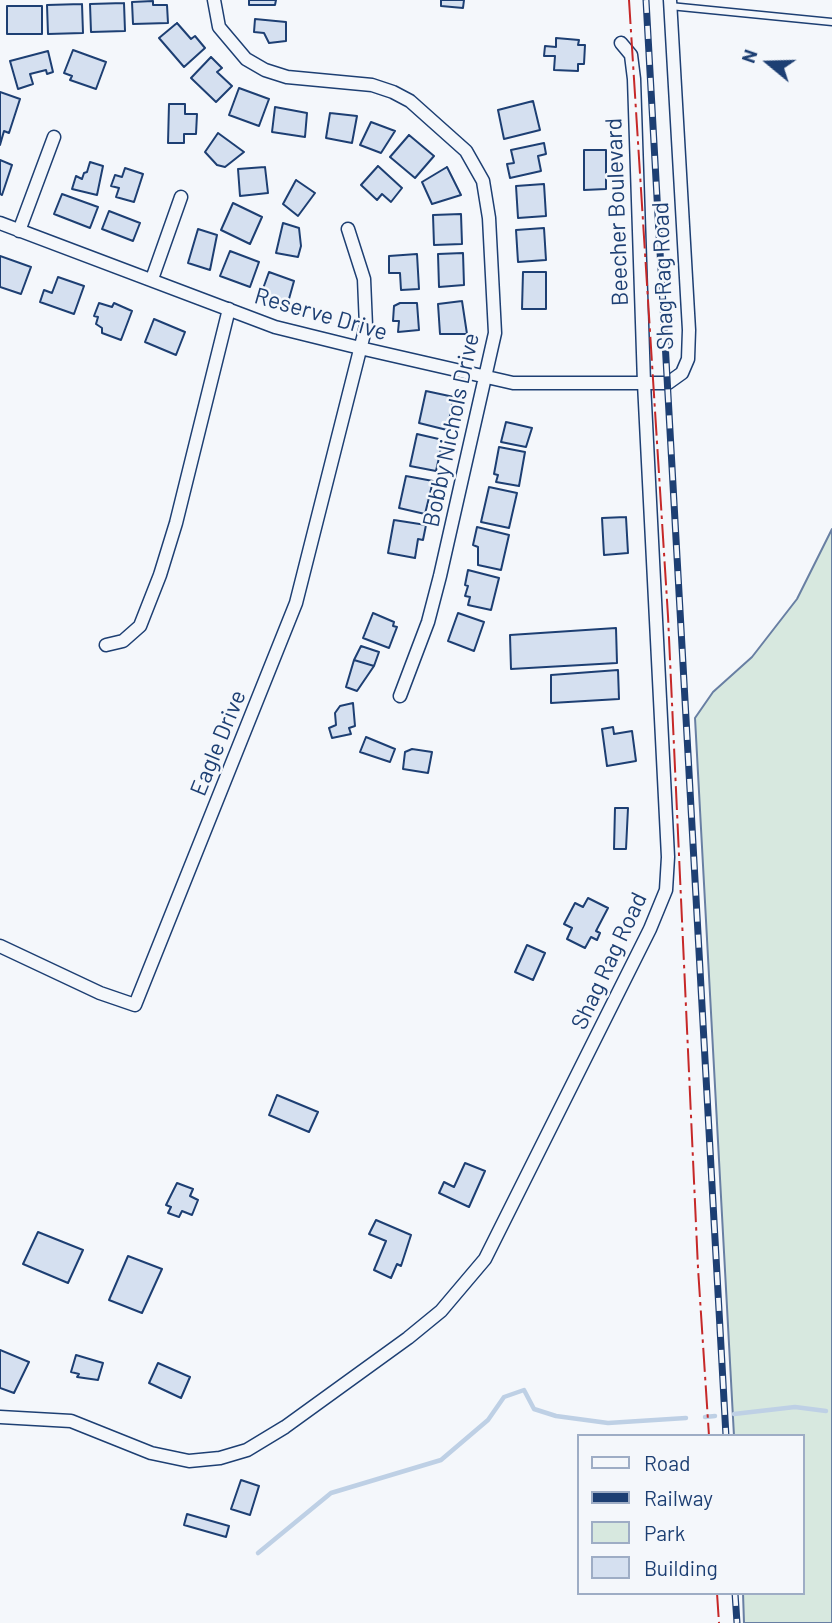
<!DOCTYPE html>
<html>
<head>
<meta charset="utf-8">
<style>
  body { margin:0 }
  #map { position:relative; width:832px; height:1623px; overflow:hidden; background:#f4f7fb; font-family:Barlow,sans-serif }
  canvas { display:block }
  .legend { position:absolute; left:577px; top:1434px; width:228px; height:161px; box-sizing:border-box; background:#f4f7fb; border:2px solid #9eadc5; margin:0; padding:9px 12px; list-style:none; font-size:21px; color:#1d3f73 }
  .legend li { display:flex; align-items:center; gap:14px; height:35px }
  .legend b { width:35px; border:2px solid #9eadc5 }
  .north { position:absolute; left:734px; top:28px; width:70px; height:70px; -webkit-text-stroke:5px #f4f7fb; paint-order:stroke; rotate:289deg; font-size:19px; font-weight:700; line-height:28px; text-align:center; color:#1d3f73 }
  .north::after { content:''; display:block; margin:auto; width:24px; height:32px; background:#1d3f73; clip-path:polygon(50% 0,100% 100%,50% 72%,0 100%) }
</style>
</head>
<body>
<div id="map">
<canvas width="832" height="1623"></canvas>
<ul class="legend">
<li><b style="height:9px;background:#f4f7fb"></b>Road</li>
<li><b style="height:9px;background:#1d3f73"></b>Railway</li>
<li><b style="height:19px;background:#d7e8df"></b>Park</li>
<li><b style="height:19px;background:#d5e0f0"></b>Building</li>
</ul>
<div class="north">N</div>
</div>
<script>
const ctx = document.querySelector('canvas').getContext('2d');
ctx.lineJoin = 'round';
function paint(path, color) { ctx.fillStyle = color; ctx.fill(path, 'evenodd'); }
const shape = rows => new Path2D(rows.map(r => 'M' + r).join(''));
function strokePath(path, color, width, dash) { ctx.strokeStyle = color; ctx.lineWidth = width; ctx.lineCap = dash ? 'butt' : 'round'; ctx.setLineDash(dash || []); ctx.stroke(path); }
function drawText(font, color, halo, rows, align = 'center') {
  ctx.font = font + ' Barlow,sans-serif'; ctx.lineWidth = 5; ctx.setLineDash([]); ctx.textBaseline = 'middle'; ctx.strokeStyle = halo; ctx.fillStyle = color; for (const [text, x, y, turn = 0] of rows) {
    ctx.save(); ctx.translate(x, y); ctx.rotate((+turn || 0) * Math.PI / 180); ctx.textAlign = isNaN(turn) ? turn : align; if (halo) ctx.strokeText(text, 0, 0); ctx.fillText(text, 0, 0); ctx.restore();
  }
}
const green = shape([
  [832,529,832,1623,744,1623,743,1593,802,1593,802,1436,734,1436,695,718,713,692,752,657,797,599,832,529]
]);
paint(green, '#d7e8df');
strokePath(green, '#687fa3', 2);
strokePath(shape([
  [734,1414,795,1407,826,1411],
  [705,1417,715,1416],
  [258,1553,331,1493,441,1460,488,1420,504,1397,524,1390,534,1409,556,1416,608,1423,686,1418]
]), '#bed0e5', 4.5);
const building = shape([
  [249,0,276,0,275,5,249,5,249,0],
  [441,0,464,0,463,8,441,6,441,0],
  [153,1,153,5,167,5,168,23,133,24,132,2,153,1],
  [124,3,125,31,91,32,90,4,124,3],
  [82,4,83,33,48,34,47,5,82,4],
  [7,6,42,6,42,34,7,34,7,6],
  [255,19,286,22,286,41,269,43,264,33,254,32,255,19],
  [177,23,191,39,195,36,205,48,184,67,159,38,177,23],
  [556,38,579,40,578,45,585,45,584,64,578,64,578,71,554,70,555,56,544,56,545,46,556,47,556,38],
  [73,50,106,62,96,89,70,80,72,76,64,73,73,50],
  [48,51,53,72,47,74,46,70,30,74,33,84,18,89,10,61,48,51],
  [211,57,222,68,217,72,232,86,216,102,191,78,211,57],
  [239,88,269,99,259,126,229,115,239,88],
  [0,92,20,99,9,133,4,131,0,145,0,92],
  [533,101,540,130,504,139,498,110,533,101],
  [169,104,185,104,185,114,197,114,196,134,184,134,184,143,168,143,169,104],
  [275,107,307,113,305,137,272,132,275,107],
  [330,113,357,116,352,143,326,138,330,113],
  [371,122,395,131,381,153,360,145,371,122],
  [218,133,244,152,225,167,217,165,205,152,218,133],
  [409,135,434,156,415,178,390,157,409,135],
  [544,143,546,154,538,156,541,171,510,178,507,164,514,163,511,150,544,143],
  [584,150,606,150,606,189,584,190,584,150],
  [0,160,12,165,2,195,0,194,0,160],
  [90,162,103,166,97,195,72,189,76,176,82,179,84,173,87,172,90,162],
  [378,166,402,188,391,202,382,194,377,200,361,185,378,166],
  [265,167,268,193,240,196,238,169,265,167],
  [447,167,461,195,432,204,422,182,447,167],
  [125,168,143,174,134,202,116,197,119,188,111,186,115,175,122,177,125,168],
  [296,180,315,193,298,216,283,204,296,180],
  [544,184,546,216,518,218,516,186,544,184],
  [62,194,98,207,90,228,54,214,62,194],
  [233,203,262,217,250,244,221,230,233,203],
  [109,211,140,223,133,241,102,229,109,211],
  [461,214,462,244,434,245,433,215,461,214],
  [283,223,299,228,301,246,298,257,276,253,283,223],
  [544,228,546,260,518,262,516,230,544,228],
  [198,229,217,235,210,270,188,263,198,229],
  [230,251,259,262,250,287,220,276,230,251],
  [463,253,464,285,439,287,438,254,463,253],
  [417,254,419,289,401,290,400,273,389,273,389,256,417,254],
  [0,256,31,267,21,294,0,287,0,256],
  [269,272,294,281,287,306,260,297,269,272],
  [523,272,546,272,546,309,522,309,523,272],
  [58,277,84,286,74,314,40,302,44,290,52,293,58,277],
  [462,301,467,334,440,334,438,304,462,301],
  [99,303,112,307,114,303,132,311,121,340,102,333,102,328,96,324,98,317,94,316,99,303],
  [400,303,417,303,419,330,398,332,399,321,393,321,394,306,400,303],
  [154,319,185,332,176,355,145,342,154,319],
  [426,391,454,397,447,430,419,423,426,391],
  [506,422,532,428,526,447,501,442,506,422],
  [417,434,443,440,436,471,410,466,417,434],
  [499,447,525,452,519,486,496,482,498,475,494,474,499,447],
  [406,476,433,481,425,514,399,508,406,476],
  [489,487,517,493,509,528,481,522,489,487],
  [626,517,628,553,604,555,602,518,626,517],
  [394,520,426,525,423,540,418,539,415,558,388,553,394,520],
  [477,527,509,535,501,570,478,565,478,547,473,545,477,527],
  [468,570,499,578,491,610,468,605,470,597,465,596,468,586,465,585,468,570],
  [373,613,394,622,393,626,397,627,389,648,363,638,373,613],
  [458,613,484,622,474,651,448,641,458,613],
  [616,628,617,663,511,669,510,635,616,628],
  [361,646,379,652,374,666,354,660,361,646],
  [354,660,374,666,357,691,346,687,354,660],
  [618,670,619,699,551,703,551,675,618,670],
  [353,703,355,726,349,728,351,734,332,738,329,728,336,725,335,713,340,706,353,703],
  [613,727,614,734,632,731,636,761,607,766,602,729,613,727],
  [366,737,395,749,390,762,360,752,366,737],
  [412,749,432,752,428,773,403,769,405,752,412,749],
  [615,808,628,808,626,849,614,849,615,808],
  [588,898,608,908,596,931,600,933,597,940,591,937,585,948,567,939,572,928,564,924,575,903,583,907,588,898],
  [527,945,545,953,533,980,515,972,527,945],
  [277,1095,318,1112,309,1132,269,1115,277,1095],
  [465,1163,485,1171,469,1207,439,1193,444,1182,454,1187,465,1163],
  [177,1183,193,1189,190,1196,198,1200,192,1215,182,1211,179,1217,168,1213,171,1207,166,1205,177,1183],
  [376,1220,411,1235,401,1266,397,1264,391,1278,374,1270,386,1241,369,1234,376,1220],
  [38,1232,83,1250,68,1283,23,1264,38,1232],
  [128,1256,162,1269,142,1313,109,1300,128,1256],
  [0,1350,29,1362,14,1393,0,1388,0,1350],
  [76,1355,103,1363,98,1380,77,1377,79,1374,71,1372,76,1355],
  [158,1363,190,1377,181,1398,149,1383,158,1363],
  [241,1480,259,1486,250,1515,231,1509,241,1480],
  [187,1514,229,1526,226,1537,184,1525,187,1514]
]);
paint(building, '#d5e0f0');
strokePath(building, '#1d3f73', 2);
const service = shape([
  [670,6,832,22]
]);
const minor = shape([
  [214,0,219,27,246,59,265,70,287,77,372,85,393,92,410,101,466,151,483,181,489,218,495,333,440,576,428,622,400,696],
  [0,223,275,327,360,348,513,383,644,383,634,79,631,55,621,43],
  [19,231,54,137],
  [152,279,181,197],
  [106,645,123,641,140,626,160,575,176,523,229,309],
  [0,946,100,993,135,1005,296,603,366,326,364,279,348,229],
  [0,1417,71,1421,151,1453,189,1461,220,1458,247,1450,285,1427,408,1338,441,1311,485,1259,650,929,666,890,668,857,644,383,668,383,682,373,688,359,689,330,670,0]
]);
strokePath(service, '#1d3f73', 9);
strokePath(minor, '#1d3f73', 15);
strokePath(service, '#f4f7fb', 6);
strokePath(minor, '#f4f7fb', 12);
const rail = shape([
  [646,0,726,1436],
  [735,1593,737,1623]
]);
strokePath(rail, '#1d3f73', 7);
strokePath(rail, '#f4f7fb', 4.5, [13]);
strokePath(shape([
  [629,0,668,616,698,1268,709,1436],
  [717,1593,719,1623]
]), '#c62828', 2, [24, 5, 3.5, 5]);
drawText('23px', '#1d3f73', '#f4f7fb', [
  ["Beecher Boulevard",617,212,-92],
  ["Shag Rag Road",663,276,-92],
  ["Reserve Drive",321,314,16],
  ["Bobby Nichols Drive",451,430,-78],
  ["Eagle Drive",218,743,-68],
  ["Shag Rag Road",609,961,-65]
]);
</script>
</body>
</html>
